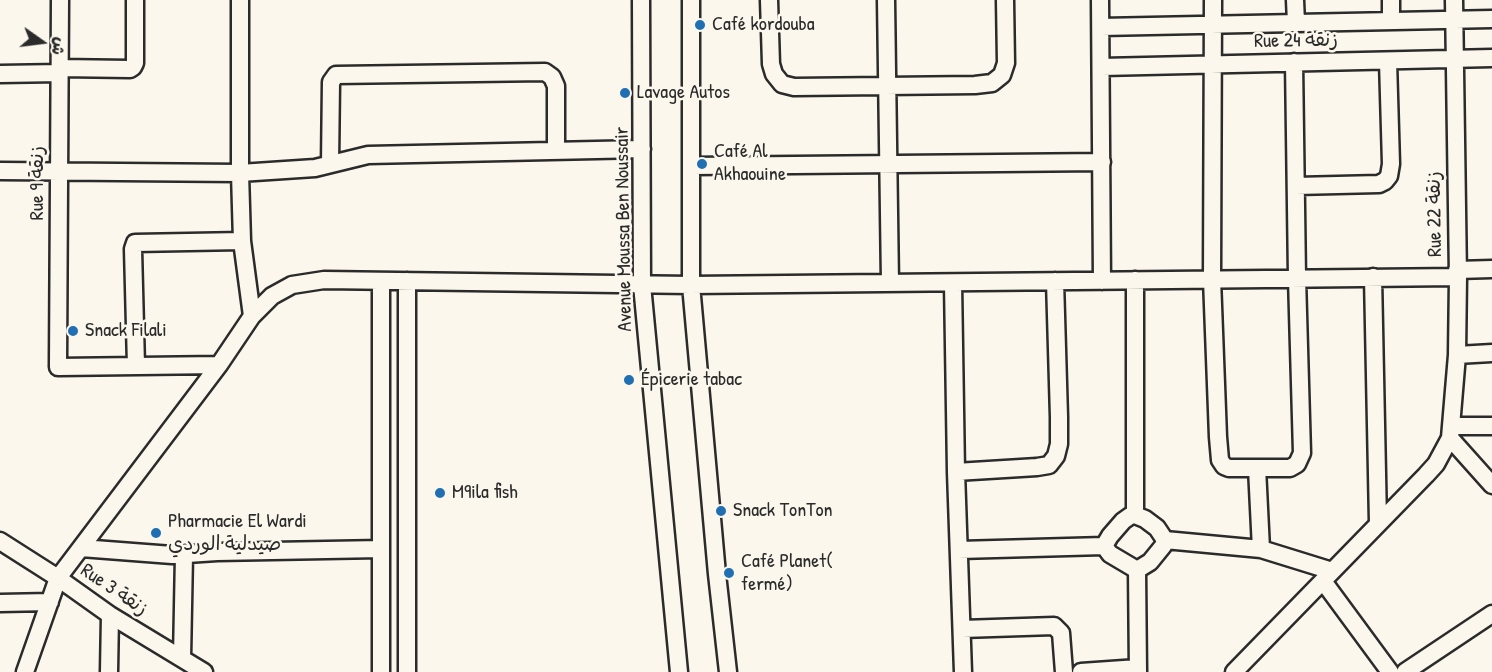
<!DOCTYPE html>
<html>
<head>
<meta charset="utf-8">
<style>
  body { margin:0 }
  #map { position:relative; width:1492px; height:672px; overflow:hidden; background:#fbf7ec; font-family:"Patrick Hand","Playpen Sans Arabic",sans-serif }
  canvas { display:block }
  .north { position:absolute; left:12px; top:12px; width:60px; height:60px; -webkit-text-stroke:4px #fbf7ec; paint-order:stroke; rotate:104deg; font-size:16px; font-weight:700; line-height:24px; text-align:center; color:#2b2b2b }
  .north::after { content:''; display:block; margin:auto; width:21px; height:27px; background:#2b2b2b; clip-path:polygon(50% 0,100% 100%,50% 72%,0 100%) }
</style>
</head>
<body>
<div id="map">
<canvas width="1492" height="672"></canvas>
<div class="north">ش</div>
</div>
<script>
const ctx = document.querySelector('canvas').getContext('2d');
ctx.lineJoin = 'round';
const shape = rows => new Path2D(rows.map(r => 'M' + r).join(''));
function strokePath(path, color, width, dash) { ctx.strokeStyle = color; ctx.lineWidth = width; ctx.lineCap = dash ? 'butt' : 'round'; ctx.setLineDash(dash || []); ctx.stroke(path); }
function drawText(font, color, halo, rows, align = 'center') {
  ctx.font = font + ' "Patrick Hand","Playpen Sans Arabic",sans-serif'; ctx.lineWidth = 5; ctx.setLineDash([]); ctx.textBaseline = 'middle'; ctx.strokeStyle = halo; ctx.fillStyle = color; for (const [text, x, y, turn = 0] of rows) {
    ctx.save(); ctx.translate(x, y); ctx.rotate((+turn || 0) * Math.PI / 180); ctx.textAlign = isNaN(turn) ? turn : align; if (halo) ctx.strokeText(text, 0, 0); ctx.fillText(text, 0, 0); ctx.restore();
  }
}
const minor = shape([
  [60,0,58,367,219,365],
  [240,0,240,173,242,241,252,316],
  [641,0,642,285,679,672],
  [691,0,691,285,717,574,728,672],
  [769,0,771,64,774,74,782,84,794,87,975,85,992,83,1002,75,1006,63,1005,0],
  [886,0,890,283],
  [1100,0,1102,281],
  [1213,0,1212,279,1218,437,1220,460,1224,466,1229,468,1290,468,1297,464,1302,453,1297,278,1294,62],
  [1295,0,1296,23],
  [1391,0,1391,21],
  [1101,27,1492,19],
  [1102,67,1492,58],
  [60,68,130,69,133,67,135,63,135,0],
  [0,74,60,73],
  [330,164,331,82,336,75,545,72,552,77,556,86,556,151],
  [692,166,1102,162],
  [0,171,240,173,315,168,368,155,642,149],
  [1296,186,1379,184,1385,181,1389,176,1391,164,1388,61],
  [1457,270,1492,269],
  [1373,277,1378,523],
  [381,281,381,672],
  [407,281,407,672],
  [953,283,956,472,963,672],
  [1457,355,1492,353],
  [136,366,133,249,135,243,242,241],
  [1452,426,1492,426],
  [1450,438,1492,485],
  [1257,468,1261,549],
  [956,472,1037,467,1049,465,1056,456,1059,444,1059,417,1055,281],
  [1135,515,1135,280],
  [1135,515,1145,519,1157,528,1165,540,1163,546,1150,562,1137,570,1110,554,1104,546,1110,536,1123,521,1130,516,1135,515],
  [1165,540,1261,549,1332,571],
  [0,541,58,578,110,615,204,672],
  [81,548,172,555,217,552,381,549],
  [959,550,1104,546],
  [1137,570,1138,672],
  [1323,581,1390,672],
  [0,603,50,602],
  [962,629,1054,626,1061,633,1064,672],
  [182,658,184,555],
  [25,672,58,578,219,365,252,316,272,296,292,285,324,280,691,285,1458,277],
  [109,672,110,615],
  [1081,672,1138,668],
  [1234,672,1426,475,1436,464,1450,438,1457,355,1458,277,1454,0],
  [1405,672,1492,614]
]);
strokePath(minor, '#2b2b2b', 21);
strokePath(minor, '#fbf7ec', 16);
for (const [x, y, r, color] of [
  [700,25,6,"#1f6fb2"],
  [625,93,6,"#1f6fb2"],
  [702,164,6,"#1f6fb2"],
  [73,331,6,"#1f6fb2"],
  [629,380,6,"#1f6fb2"],
  [440,493,6,"#1f6fb2"],
  [721,511,6,"#1f6fb2"],
  [156,533,6,"#1f6fb2"],
  [729,573,6,"#1f6fb2"]
]) { const dot = new Path2D(); dot.arc(x, y, r, 0, 2 * Math.PI); ctx.fillStyle = color; ctx.fill(dot); strokePath(dot, '#fbf7ec', 2); }
drawText('20px', '#2b2b2b', '#fbf7ec', [
  ["Café kordouba",712,25],
  ["Lavage Autos",637,93],
  ["Café Al",714,152],
  ["Akhaouine",714,175],
  ["Snack Filali",85,331],
  ["Épicerie tabac",641,380],
  ["M9ila fish",452,493],
  ["Snack TonTon",733,511],
  ["Pharmacie El Wardi",168,522],
  ["صيدلية الوردي",168,545],
  ["Café Planet(",741,562],
  ["fermé)",741,585]
], 'left');
drawText('20px', '#2b2b2b', '#fbf7ec', [
  ["Rue 24 زنقة",1296,41,-1],
  ["Rue 9 زنقة",38,183,-90],
  ["Rue 22 زنقة",1435,214,-91],
  ["Avenue Moussa Ben Noussair",624,229,-91],
  ["Rue 3 زنقة",114,590,34]
]);
</script>
</body>
</html>
